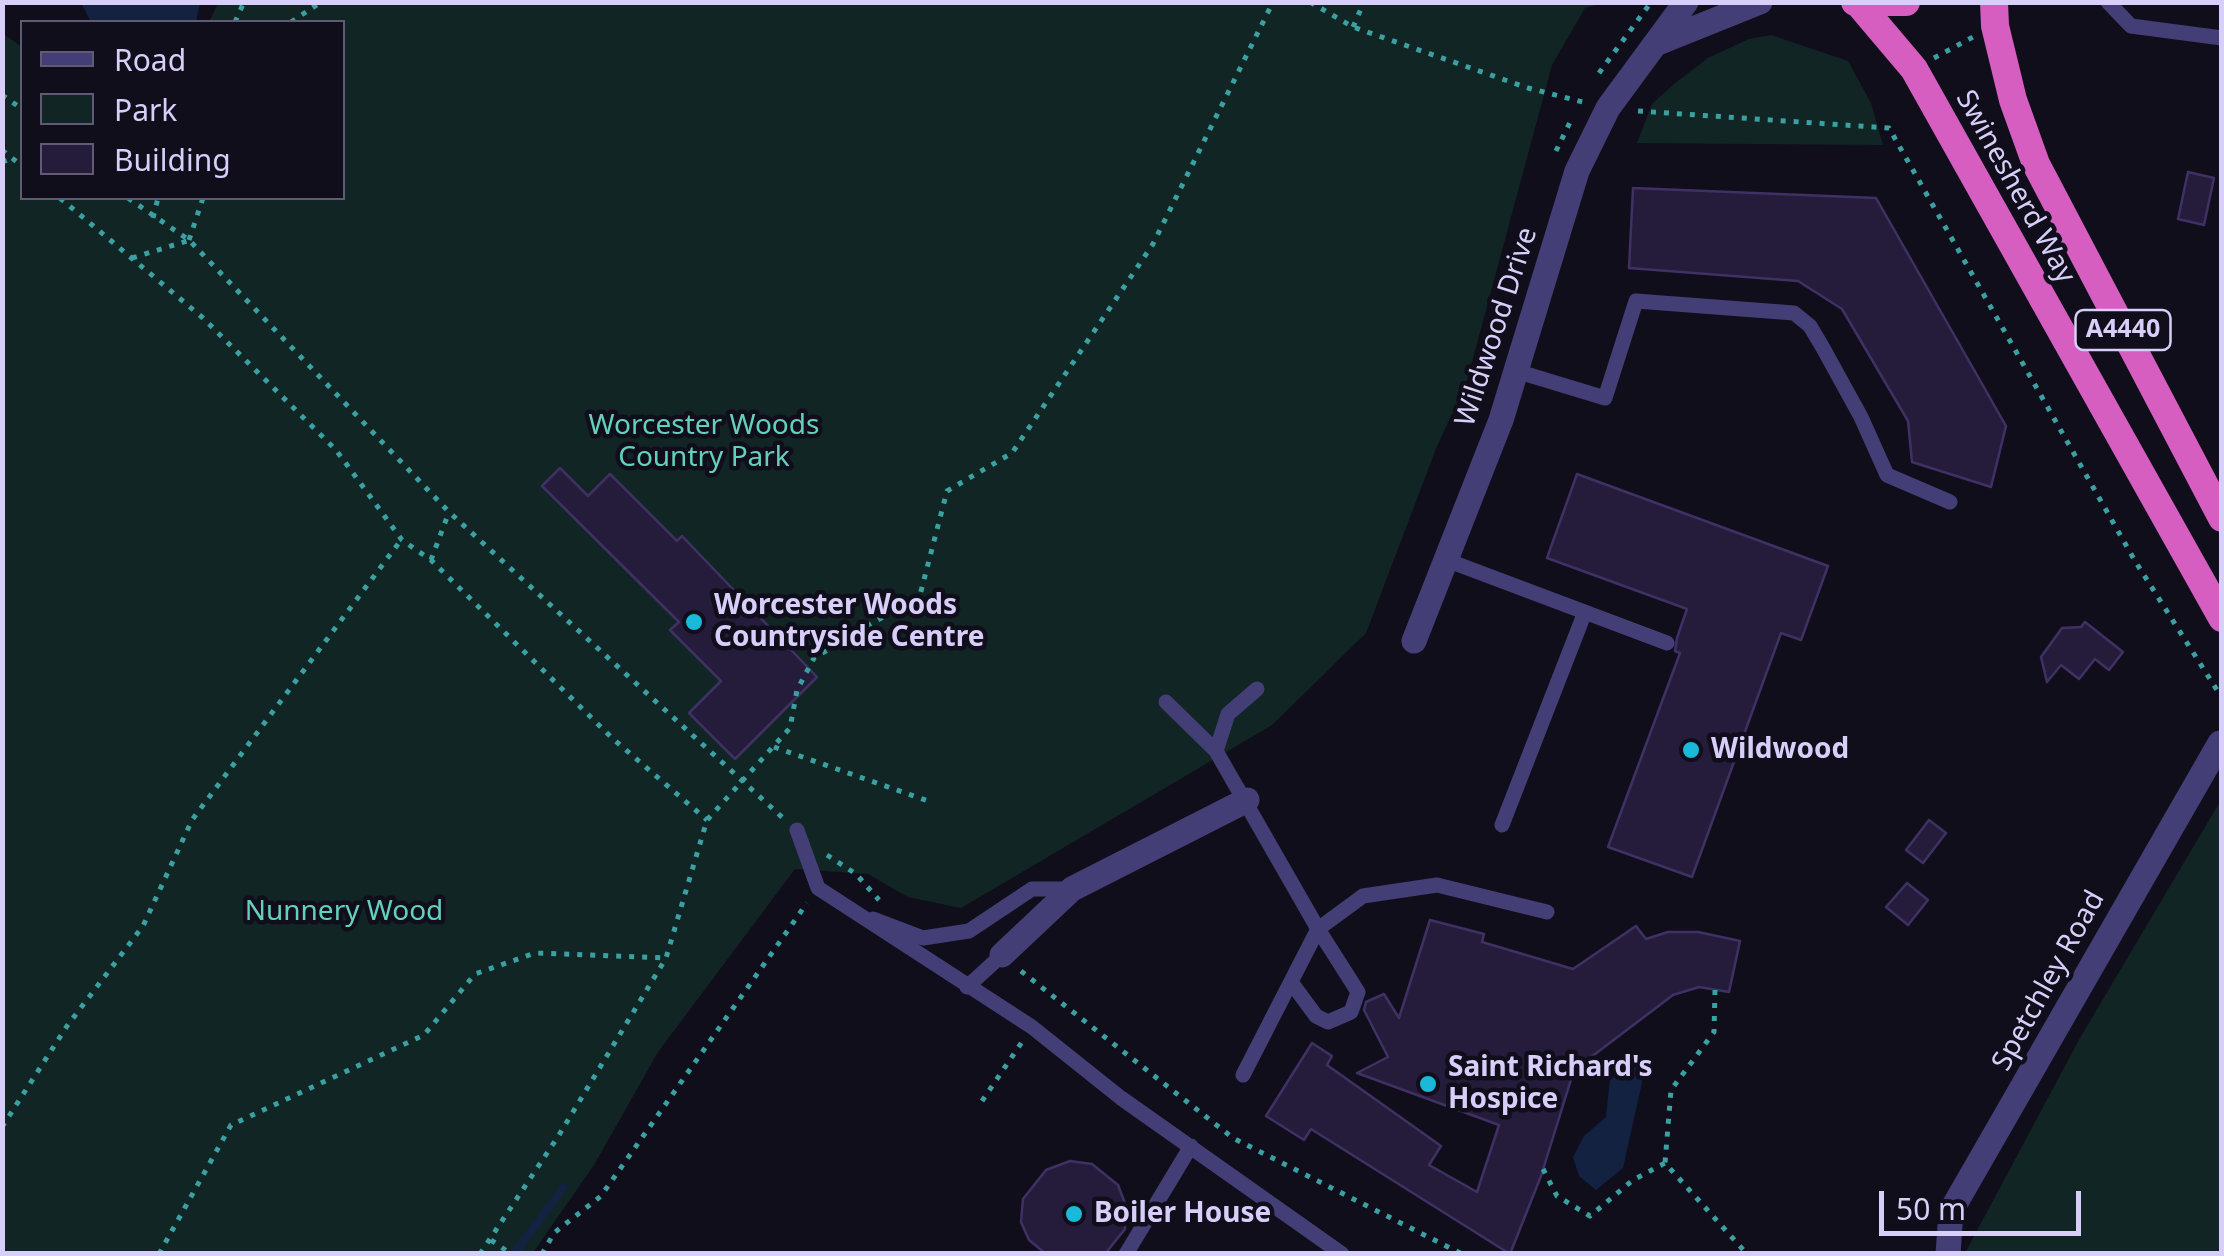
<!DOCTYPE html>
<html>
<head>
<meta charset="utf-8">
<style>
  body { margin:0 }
  #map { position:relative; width:2224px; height:1256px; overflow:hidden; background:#110e1c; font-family:"Noto Sans",sans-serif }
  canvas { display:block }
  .frame { position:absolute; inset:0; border:5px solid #d7cff9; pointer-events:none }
  .legend { position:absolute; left:20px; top:20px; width:325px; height:180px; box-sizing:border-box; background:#110e1c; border:2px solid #605b74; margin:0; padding:12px 18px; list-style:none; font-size:30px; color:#d7cff9 }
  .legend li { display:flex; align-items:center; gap:20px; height:50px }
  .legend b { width:50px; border:2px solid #605b74 }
  .scale { position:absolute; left:1879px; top:1191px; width:202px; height:45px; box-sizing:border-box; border:5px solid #d7cff9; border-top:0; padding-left:12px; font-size:30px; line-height:35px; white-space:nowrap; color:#d7cff9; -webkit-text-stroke:8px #110e1c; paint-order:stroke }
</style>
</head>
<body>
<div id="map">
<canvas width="2224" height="1256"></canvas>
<div class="frame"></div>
<ul class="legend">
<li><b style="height:12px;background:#443e76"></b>Road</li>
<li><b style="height:28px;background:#122525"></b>Park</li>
<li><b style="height:28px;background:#251c3b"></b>Building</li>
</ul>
<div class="scale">50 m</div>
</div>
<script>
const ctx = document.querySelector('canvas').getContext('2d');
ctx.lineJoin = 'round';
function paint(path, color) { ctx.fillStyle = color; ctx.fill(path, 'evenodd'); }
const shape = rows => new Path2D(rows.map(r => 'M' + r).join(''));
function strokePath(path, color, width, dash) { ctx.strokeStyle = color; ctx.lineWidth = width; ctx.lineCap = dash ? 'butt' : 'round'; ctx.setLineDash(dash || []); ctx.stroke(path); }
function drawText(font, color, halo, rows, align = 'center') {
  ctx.font = font + ' "Noto Sans",sans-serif'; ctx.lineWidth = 9; ctx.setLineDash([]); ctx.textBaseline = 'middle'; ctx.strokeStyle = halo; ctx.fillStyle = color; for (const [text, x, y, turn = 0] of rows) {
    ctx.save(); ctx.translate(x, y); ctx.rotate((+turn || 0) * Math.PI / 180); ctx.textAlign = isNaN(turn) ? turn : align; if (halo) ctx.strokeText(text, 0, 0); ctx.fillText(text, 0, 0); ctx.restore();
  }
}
paint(shape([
  [218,3,1603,3,1585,8,1552,65,1466,384,1437,446,1366,633,1272,725,961,908,908,897,868,874,795,869,658,1052,594,1165,532,1254,3,1253,2,33,22,47,22,198,342,198,342,22,209,22],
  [1771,35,1848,61,1871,103,1883,145,1637,143,1652,104,1674,84,1708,58,1749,39],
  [2221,800,2221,1253,1965,1253,2080,1038]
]), '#122525');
paint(shape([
  [81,3,200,3,196,22,91,22],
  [1630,1057,1637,1057,1645,1069,1623,1168,1596,1190,1579,1176,1573,1157,1584,1136,1606,1117,1611,1069]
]), '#132240');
strokePath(shape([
  [514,1254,564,1187]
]), '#132240', 8);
const building = shape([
  [2188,172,2214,178,2204,225,2178,219,2188,172],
  [1633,188,1876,198,2006,426,1991,487,1912,462,1908,421,1842,309,1798,281,1629,268,1633,188],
  [560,468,588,496,610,474,677,541,682,536,817,677,735,759,689,713,721,681,670,630,679,622,542,486,560,468],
  [1577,474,1828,566,1801,640,1781,633,1692,877,1608,847,1680,653,1675,651,1677,638,1687,609,1547,558,1577,474],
  [2085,622,2123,652,2109,670,2095,659,2079,679,2061,665,2047,682,2041,657,2062,628,2081,627,2085,622],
  [1929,820,1946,833,1923,863,1906,850,1929,820],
  [1907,883,1928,900,1908,925,1886,907,1907,883],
  [1430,920,1484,934,1482,942,1573,969,1636,926,1646,939,1668,932,1698,932,1740,941,1729,992,1699,987,1673,995,1574,1070,1541,1176,1510,1254,1311,1129,1304,1140,1266,1116,1312,1043,1332,1056,1327,1065,1441,1146,1429,1165,1477,1192,1499,1125,1357,1073,1388,1057,1364,1010,1366,1002,1384,994,1399,1018,1430,920],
  [1070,1161,1092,1164,1118,1185,1126,1206,1125,1229,1105,1254,1046,1254,1029,1240,1021,1222,1023,1199,1046,1170,1070,1161]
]);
paint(building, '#251c3b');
strokePath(building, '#3f3164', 2.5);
strokePath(shape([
  [1310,2,1353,27,1528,88,1583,102],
  [235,22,244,2],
  [291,22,321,2],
  [1353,27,1364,2],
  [1934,58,1973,37],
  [1599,73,1649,5],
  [2,95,22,109],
  [1638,111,1889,128,2135,561,2222,698],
  [2,150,22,166],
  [1556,151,1573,116],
  [2,162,13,158],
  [60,198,203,318,336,450,402,540,431,560,612,738,707,820],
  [128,198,189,240,449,512,784,819],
  [153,218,158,198],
  [189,240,203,198],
  [132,258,187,241],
  [431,560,449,512],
  [774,747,931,802],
  [827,855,856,874,879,900],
  [1021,971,1233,1138,1462,1254],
  [1715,990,1714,1032,1671,1090,1665,1163,1747,1254],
  [982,1101,1022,1042],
  [2,1127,67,1026,143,926,192,820,401,540],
  [1543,1169,1557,1196,1590,1216,1633,1180,1665,1163],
  [491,1240,511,1254],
  [159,1254,231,1125,424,1035,475,974,535,953,666,958],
  [480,1254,559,1135,666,958,707,820,790,728,797,690,814,658,920,595,947,491,1012,453,1153,244,1273,2],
  [542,1254,554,1233,601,1196,807,903]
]), '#3ba0a1', 5, [5, 8]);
strokePath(shape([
  [2108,2,2131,26,2222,38],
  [1516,371,1605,398,1636,301,1794,313,1810,326,1823,348,1861,417,1887,475,1950,502],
  [1449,561,1667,643],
  [1166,702,1216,751,1318,929,1243,1075],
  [1216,751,1228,714,1257,689],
  [1502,825,1585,612],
  [797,830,818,888,1032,1027,1121,1098,1342,1254],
  [873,919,923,938,969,931,1032,889,1072,889],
  [1291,982,1316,1016,1328,1022,1351,1012,1358,992,1318,929,1363,896,1437,885,1547,912],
  [967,987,1002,955],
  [1126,1254,1191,1146]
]), '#443e76', 15);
strokePath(shape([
  [1658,43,1760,2],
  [1414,641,1501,420,1577,171,1608,108,1686,2],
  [1002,955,1072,889,1247,800],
  [1948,1254,1951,1211,2220,743]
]), '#443e76', 25);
strokePath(shape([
  [1855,2,1906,2],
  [1994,2,1995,26,2013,100,2036,164,2222,518],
  [1859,4,1914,69,2222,618]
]), '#d65ec0', 28);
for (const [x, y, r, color] of [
  [694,622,10,"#1ab9da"],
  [1691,750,10,"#1ab9da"],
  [1428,1084,10,"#1ab9da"],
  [1074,1214,10,"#1ab9da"]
]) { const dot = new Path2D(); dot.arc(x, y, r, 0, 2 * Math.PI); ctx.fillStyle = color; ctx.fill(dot); strokePath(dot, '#110e1c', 4); }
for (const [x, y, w] of [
  [2123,330,95]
]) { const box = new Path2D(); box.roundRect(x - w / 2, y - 20, w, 40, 8); ctx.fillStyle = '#110e1c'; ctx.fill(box); strokePath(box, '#d7cff9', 2.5); }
drawText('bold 25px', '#d7cff9', null, [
  ["A4440",2123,330]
]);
drawText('28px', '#d7cff9', '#110e1c', [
  ["Swinesherd Way",2015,187,61],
  ["Wildwood Drive",1497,327,-72],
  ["Spetchley Road",2049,981,-61]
]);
drawText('28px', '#64d0bc', '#110e1c', [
  ["Worcester Woods",704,426],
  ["Country Park",704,458],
  ["Nunnery Wood",344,912]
]);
drawText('bold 28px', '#d7cff9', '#110e1c', [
  ["Worcester Woods",714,606],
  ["Countryside Centre",714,638],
  ["Wildwood",1711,750],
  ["Saint Richard's",1448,1068],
  ["Hospice",1448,1100],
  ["Boiler House",1094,1214]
], 'left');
</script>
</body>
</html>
